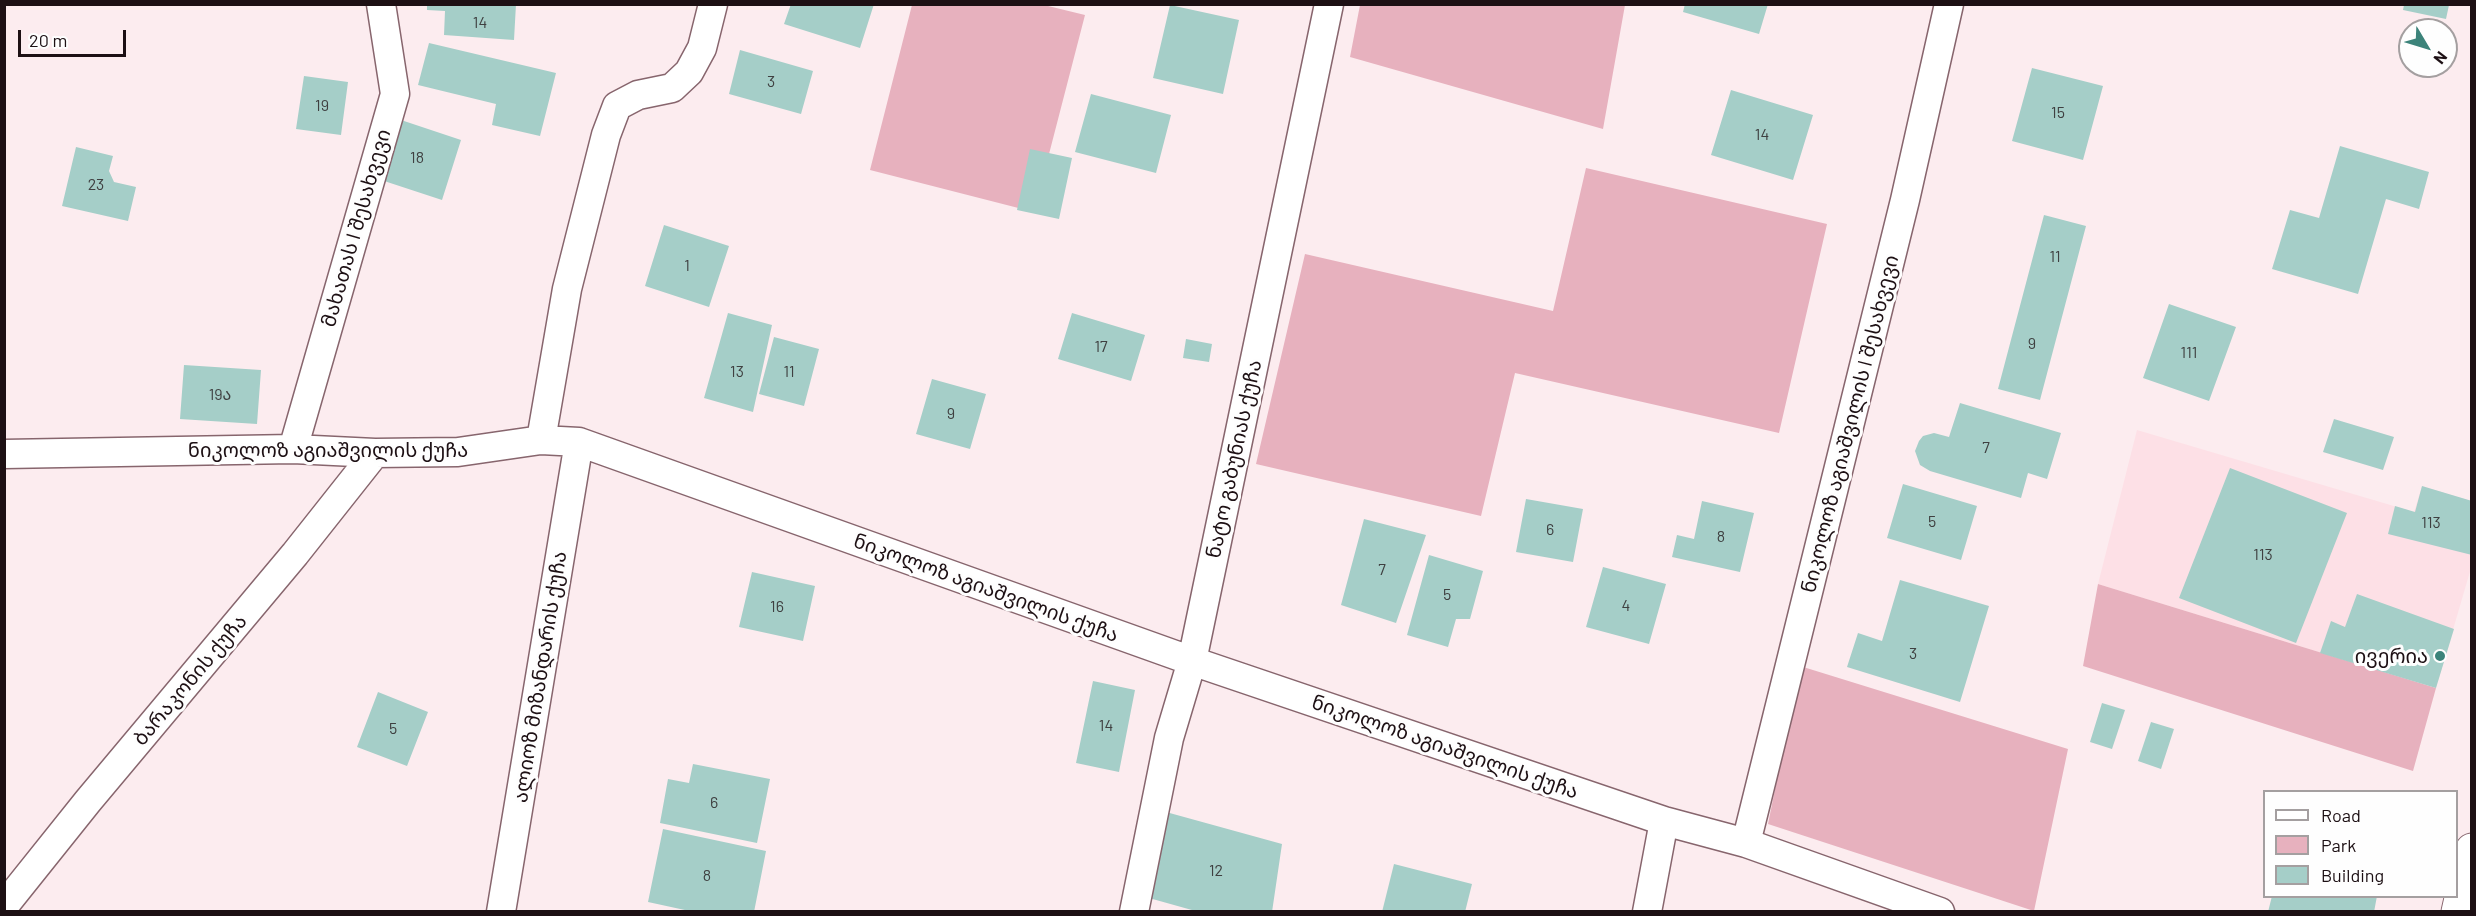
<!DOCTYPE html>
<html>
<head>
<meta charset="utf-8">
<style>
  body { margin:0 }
  #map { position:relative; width:2476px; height:916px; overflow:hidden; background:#fcecef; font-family:Barlow,sans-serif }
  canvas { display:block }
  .frame { position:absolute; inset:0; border:6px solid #1d1014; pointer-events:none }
  .legend { position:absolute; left:2263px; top:790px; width:195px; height:108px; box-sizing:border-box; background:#fefefe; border:2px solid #a49fa0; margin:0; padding:8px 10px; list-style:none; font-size:18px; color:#1d1014 }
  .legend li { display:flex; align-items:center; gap:12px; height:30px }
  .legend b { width:30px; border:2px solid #a49fa0 }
  .north { position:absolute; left:2398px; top:18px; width:60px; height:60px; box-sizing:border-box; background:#fefefe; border:2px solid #a49fa0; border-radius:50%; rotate:128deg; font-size:16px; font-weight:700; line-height:24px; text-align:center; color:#1d1014 }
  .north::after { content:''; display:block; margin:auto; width:21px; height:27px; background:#3c837a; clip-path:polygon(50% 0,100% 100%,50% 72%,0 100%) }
  .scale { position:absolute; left:18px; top:30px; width:108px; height:27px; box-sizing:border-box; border:3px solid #1d1014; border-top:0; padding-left:8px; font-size:18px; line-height:21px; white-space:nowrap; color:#1d1014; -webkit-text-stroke:4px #fefefe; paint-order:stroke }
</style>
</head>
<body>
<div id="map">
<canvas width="2476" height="916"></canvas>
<div class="frame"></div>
<ul class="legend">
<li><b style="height:8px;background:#fff"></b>Road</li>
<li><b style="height:16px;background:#e7b1be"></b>Park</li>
<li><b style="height:16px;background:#a5cec8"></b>Building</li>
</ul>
<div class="north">N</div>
<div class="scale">20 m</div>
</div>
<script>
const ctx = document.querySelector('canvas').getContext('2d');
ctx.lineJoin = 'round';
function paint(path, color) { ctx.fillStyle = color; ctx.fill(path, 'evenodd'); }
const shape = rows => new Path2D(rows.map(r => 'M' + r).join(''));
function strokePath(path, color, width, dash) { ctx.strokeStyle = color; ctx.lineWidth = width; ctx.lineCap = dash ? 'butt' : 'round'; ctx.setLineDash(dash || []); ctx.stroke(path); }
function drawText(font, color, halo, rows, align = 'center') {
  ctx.font = font + ' Barlow,"Noto Sans Georgian",sans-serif'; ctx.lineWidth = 6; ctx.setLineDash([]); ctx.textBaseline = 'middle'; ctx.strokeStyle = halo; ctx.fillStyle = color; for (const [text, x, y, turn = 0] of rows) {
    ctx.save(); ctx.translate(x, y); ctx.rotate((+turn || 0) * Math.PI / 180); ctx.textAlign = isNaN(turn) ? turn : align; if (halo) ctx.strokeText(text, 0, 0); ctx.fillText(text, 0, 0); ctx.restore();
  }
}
paint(shape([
  [2137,430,2414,512,2422,486,2471,501,2471,568,2436,688,2098,584]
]), '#fde0e6');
paint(shape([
  [912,5,1044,5,1085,15,1034,212,870,170],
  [1360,5,1625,5,1603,129,1350,57],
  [1586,168,1827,224,1779,433,1515,373,1481,516,1256,464,1305,254,1553,311],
  [2098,584,2436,688,2413,771,2083,666],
  [1800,666,2068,749,2034,911,1768,824]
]), '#e7b1be');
paint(shape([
  [427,4,516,4,514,40,444,35,445,11,427,10],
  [791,4,874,4,860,48,784,24],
  [1685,4,1768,4,1759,34,1683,12],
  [1170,5,1239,20,1223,94,1153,78],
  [2404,5,2449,5,2446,19,2403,10],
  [429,43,556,73,540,136,492,125,496,104,418,85],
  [740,50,813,71,801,114,729,94],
  [2032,68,2103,86,2083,160,2012,141],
  [304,76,348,82,341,135,296,129],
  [1731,90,1813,115,1793,180,1711,155],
  [1091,94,1171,115,1156,173,1075,152],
  [392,117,461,140,442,200,372,177],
  [2340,146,2429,172,2419,209,2386,199,2358,294,2272,269,2290,210,2319,218],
  [76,147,113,156,109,171,114,182,136,187,128,221,62,206],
  [1030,149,1072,158,1059,219,1017,210],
  [2044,215,2086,226,2040,400,1998,389],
  [664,225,729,246,709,307,645,286],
  [2169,304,2236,327,2209,401,2143,378],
  [728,313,772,325,753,412,704,398],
  [1072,313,1145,335,1131,381,1058,359],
  [774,337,819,349,804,406,759,394],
  [1186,339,1212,344,1209,362,1183,358],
  [184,365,261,370,257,424,180,419],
  [932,379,986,394,970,449,916,434],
  [1960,403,2061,433,2047,479,2028,473,2021,498,1930,471,1920,465,1915,451,1919,441,1923,436,1934,433,1949,437],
  [2334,419,2394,437,2383,470,2323,452],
  [2230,468,2347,513,2296,643,2179,598],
  [1903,484,1977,506,1961,560,1887,538],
  [2422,486,2472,501,2472,555,2388,534,2395,506,2415,512],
  [1526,499,1583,509,1573,562,1516,552],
  [1702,501,1754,513,1740,572,1672,557,1677,535,1694,539],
  [1364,519,1426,535,1396,623,1341,605],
  [1429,555,1483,571,1470,619,1456,619,1448,647,1407,635],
  [1603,567,1666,584,1649,644,1586,627],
  [752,572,815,586,803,641,739,627],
  [1900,580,1989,606,1960,702,1847,667,1858,633,1882,641],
  [2357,594,2454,629,2436,688,2320,653,2331,621,2345,627],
  [1093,681,1135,690,1119,772,1076,763],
  [378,692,428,712,407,766,357,747],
  [2102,703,2125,710,2112,749,2090,742],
  [2151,722,2174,729,2161,769,2138,761],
  [693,764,770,779,757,843,660,823,668,779,689,783],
  [1166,812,1282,844,1272,912,1199,912,1149,898],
  [663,829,766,851,754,912,694,912,648,902],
  [1394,864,1472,884,1465,912,1382,912],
  [2272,896,2377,896,2374,912,2268,912]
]), '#a5cec8');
const minor = shape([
  [541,440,567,289,606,135,617,106,638,95,672,88,689,72,702,48,713,4],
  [293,449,395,94,381,4],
  [4,454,293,449,375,453,458,452,541,440,579,442,1192,661,1664,821,1746,843,1940,912],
  [1746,843,1905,200,1949,4],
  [4,906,88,801,295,554,375,453],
  [501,912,579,442],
  [1134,912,1169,738,1192,661,1329,4],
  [1647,912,1664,821]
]);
const secondary = shape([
  [2458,912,2472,850]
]);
strokePath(minor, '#87656d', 31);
strokePath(secondary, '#87656d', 35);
strokePath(minor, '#fff', 28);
strokePath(secondary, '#fff', 33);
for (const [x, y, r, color] of [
  [2440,656,6,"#3c837a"]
]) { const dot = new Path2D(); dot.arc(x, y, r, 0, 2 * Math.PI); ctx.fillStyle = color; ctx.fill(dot); strokePath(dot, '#fefefe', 2); }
drawText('16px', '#3f4041', null, [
  ["14",480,23],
  ["3",771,82],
  ["19",322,106],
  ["15",2058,113],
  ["14",1762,135],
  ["18",417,158],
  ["23",96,185],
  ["11",2055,257],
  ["1",687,266],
  ["9",2032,344],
  ["17",1101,347],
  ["111",2189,353],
  ["13",737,372],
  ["11",789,372],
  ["19ა",220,395],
  ["9",951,414],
  ["7",1986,448],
  ["5",1932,522],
  ["113",2431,523],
  ["6",1550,530],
  ["8",1721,537],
  ["113",2263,555],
  ["7",1382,570],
  ["5",1447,595],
  ["4",1626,606],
  ["16",777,607],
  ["3",1913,654],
  ["14",1106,726],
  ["5",393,729],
  ["6",714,803],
  ["12",1216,871],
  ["8",707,876]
]);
drawText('20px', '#1d1014', '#fefefe', [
  ["მახათას I შესახვევი",356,228,-74],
  ["ნიკოლოზ აგიაშვილის I შესახვევი",1850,424,-76],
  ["ნიკოლოზ აგიაშვილის ქუჩა",328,450],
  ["ნატო გაბუნიას ქუჩა",1234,459,-78],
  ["ნიკოლოზ აგიაშვილის ქუჩა",986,588,20],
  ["ალიოზ მიზანდარის ქუჩა",540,677,-81],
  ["ბარაკონის ქუჩა",190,680,-50],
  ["ნიკოლოზ აგიაშვილის ქუჩა",1445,747,19]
]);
drawText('20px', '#1d1014', '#fefefe', [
  ["ივერია",2428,656]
], 'right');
</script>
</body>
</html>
